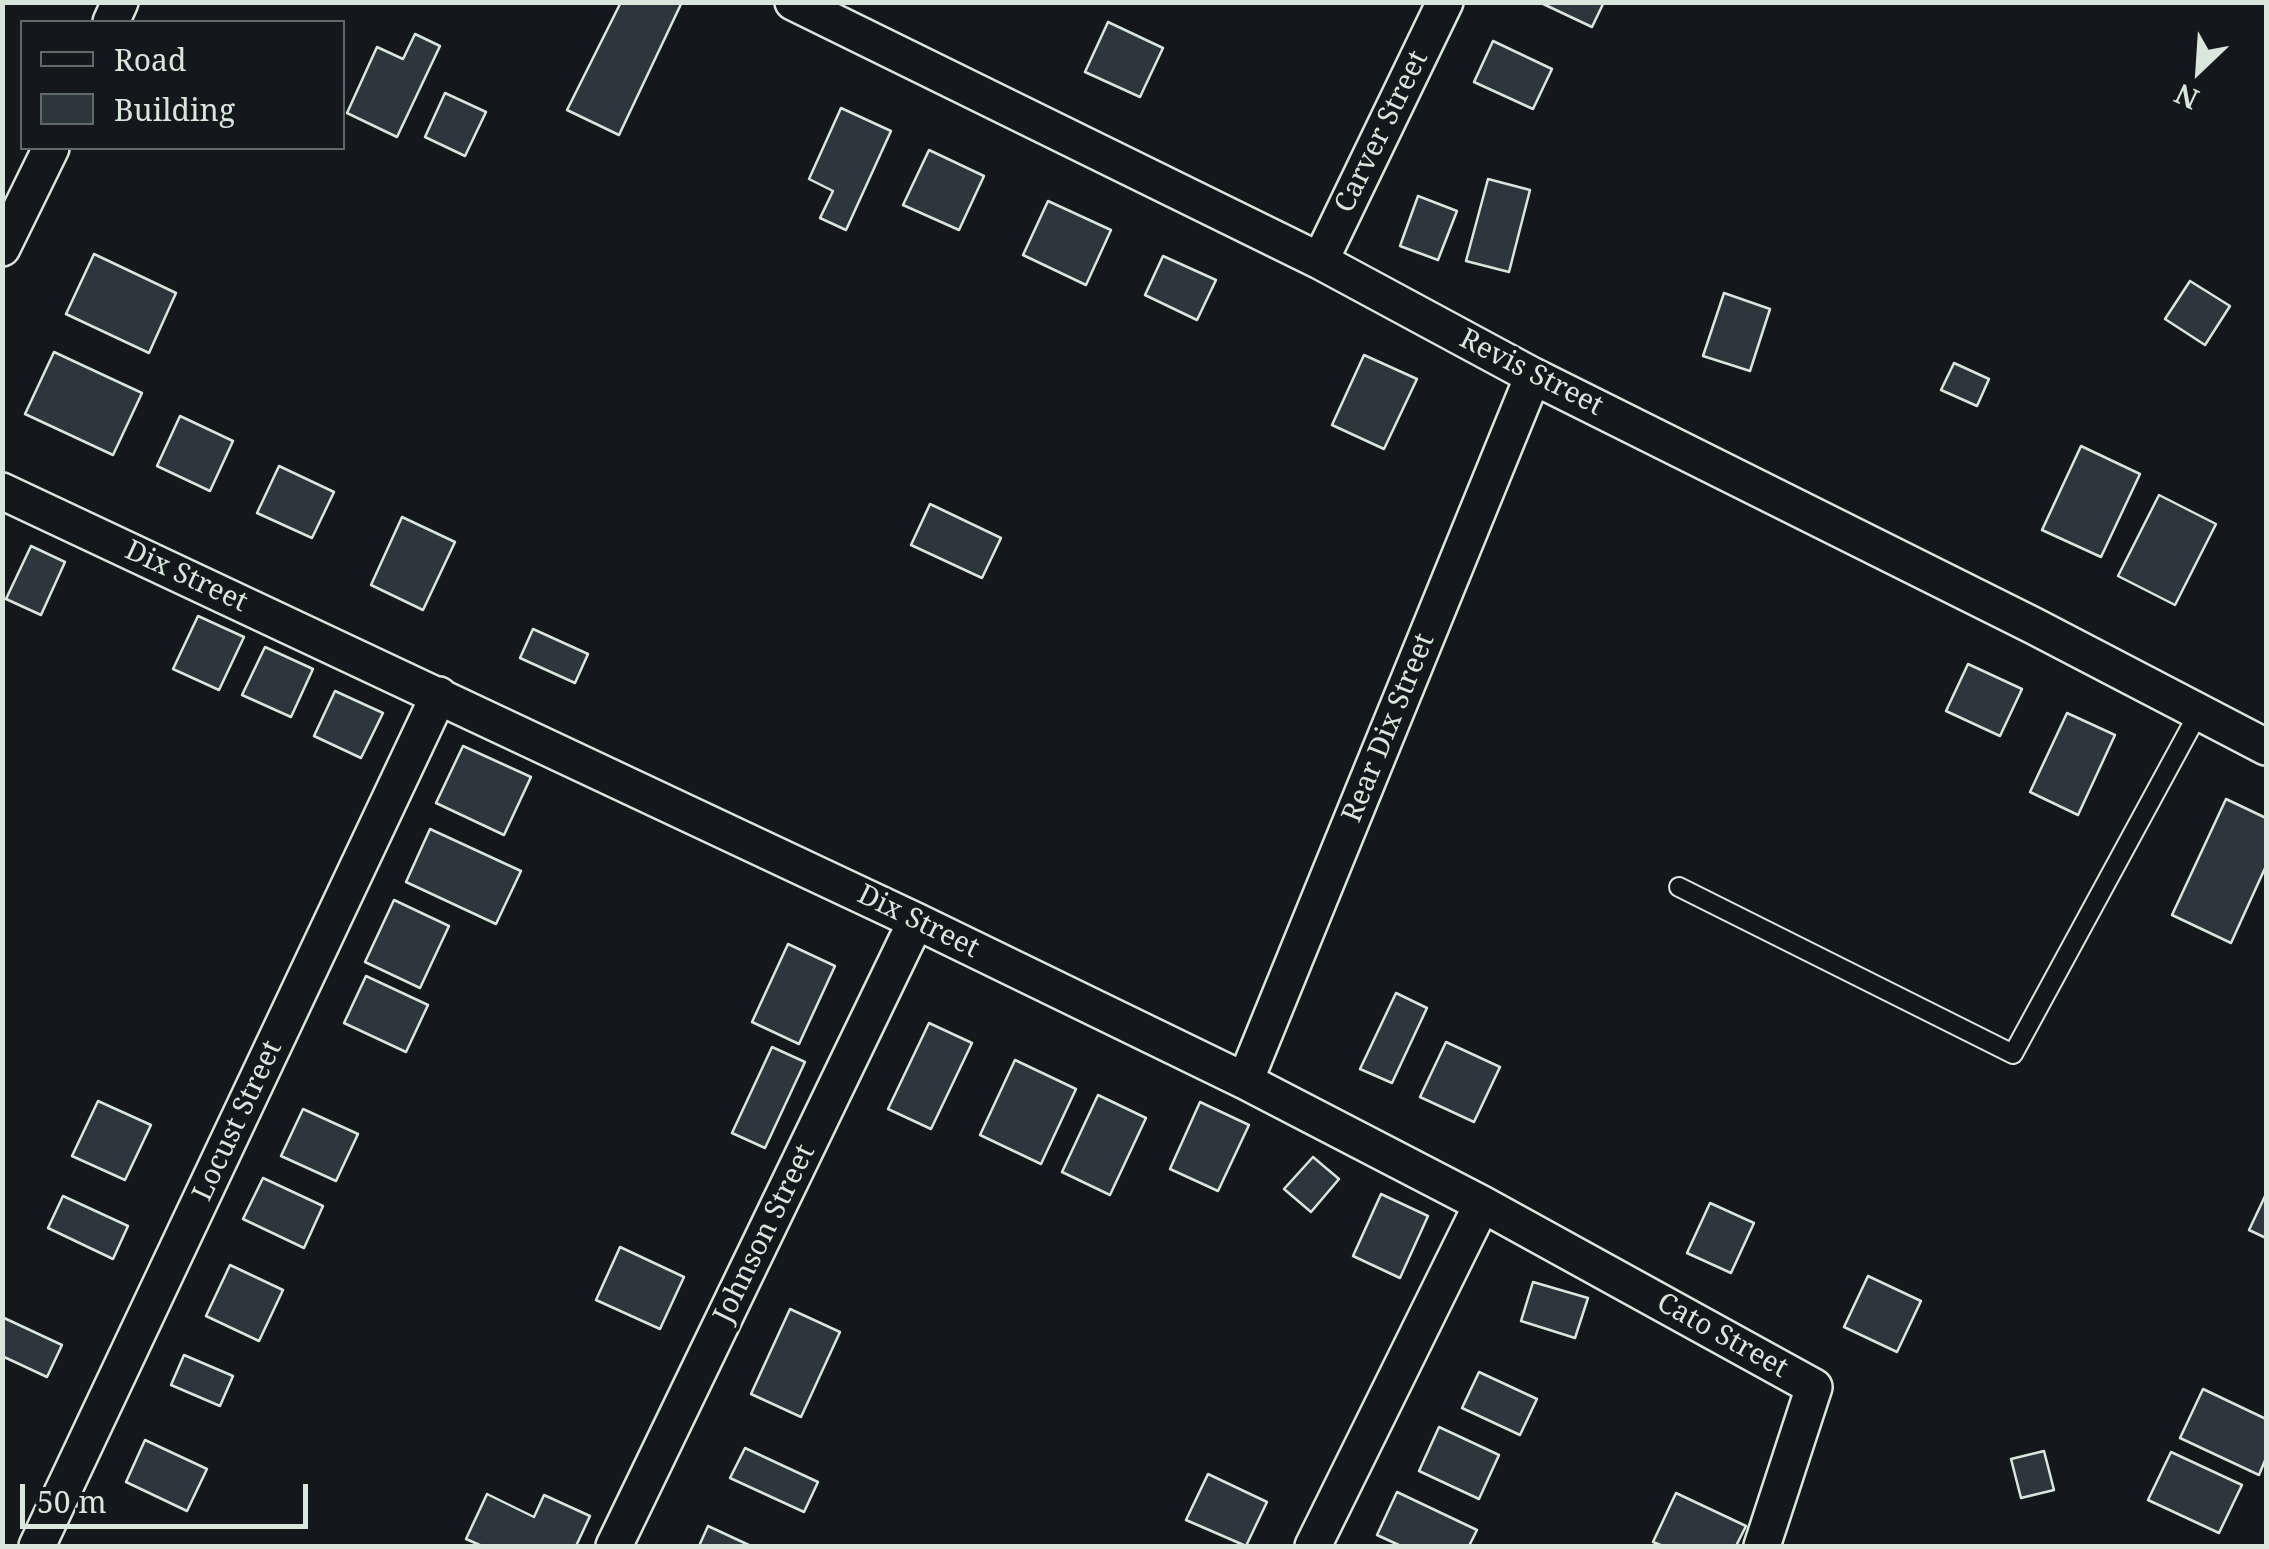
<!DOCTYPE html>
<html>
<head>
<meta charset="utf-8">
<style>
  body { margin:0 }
  #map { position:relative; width:2269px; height:1549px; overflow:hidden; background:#14181c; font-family:"Noto Serif",serif }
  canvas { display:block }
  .frame { position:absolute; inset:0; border:5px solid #d8e6dc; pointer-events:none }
  .legend { position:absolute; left:20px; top:20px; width:325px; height:130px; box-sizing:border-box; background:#14181c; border:2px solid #626a69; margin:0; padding:12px 18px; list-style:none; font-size:30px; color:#d8e6dc }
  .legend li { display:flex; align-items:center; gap:20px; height:50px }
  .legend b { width:50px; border:2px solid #626a69 }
  .north { position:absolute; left:2149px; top:20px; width:100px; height:100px; -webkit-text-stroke:8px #14181c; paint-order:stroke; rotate:205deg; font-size:28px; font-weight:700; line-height:40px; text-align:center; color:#d8e6dc }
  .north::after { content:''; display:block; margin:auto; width:35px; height:45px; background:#d8e6dc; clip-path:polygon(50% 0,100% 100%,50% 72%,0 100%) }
  .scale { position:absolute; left:20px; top:1484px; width:288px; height:45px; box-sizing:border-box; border:5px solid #d8e6dc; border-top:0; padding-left:12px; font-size:30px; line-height:35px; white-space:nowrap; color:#d8e6dc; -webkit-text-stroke:8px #14181c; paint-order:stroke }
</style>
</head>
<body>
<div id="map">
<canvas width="2269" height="1549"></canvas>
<div class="frame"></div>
<ul class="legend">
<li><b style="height:12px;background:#14181c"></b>Road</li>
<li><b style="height:28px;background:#2c363c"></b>Building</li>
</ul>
<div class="north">N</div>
<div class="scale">50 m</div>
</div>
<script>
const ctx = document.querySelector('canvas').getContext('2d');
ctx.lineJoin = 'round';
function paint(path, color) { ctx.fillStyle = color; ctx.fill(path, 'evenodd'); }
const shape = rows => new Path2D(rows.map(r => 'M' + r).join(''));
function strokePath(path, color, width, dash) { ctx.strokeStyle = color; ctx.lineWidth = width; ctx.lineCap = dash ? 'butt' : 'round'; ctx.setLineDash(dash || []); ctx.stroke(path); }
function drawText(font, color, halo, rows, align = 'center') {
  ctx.font = font + ' "Noto Serif",serif'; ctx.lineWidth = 8; ctx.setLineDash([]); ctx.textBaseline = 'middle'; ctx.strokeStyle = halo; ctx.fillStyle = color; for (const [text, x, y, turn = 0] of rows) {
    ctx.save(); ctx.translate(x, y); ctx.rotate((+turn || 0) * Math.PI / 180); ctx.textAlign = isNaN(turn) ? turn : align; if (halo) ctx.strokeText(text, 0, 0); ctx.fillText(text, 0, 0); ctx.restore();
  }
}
const building = shape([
  [621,2,682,2,619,135,567,110,621,2],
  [1539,2,1604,2,1592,27,1539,2],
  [1108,22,1163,48,1140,97,1085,72,1108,22],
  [415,34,440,46,397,137,347,113,377,47,403,59,415,34],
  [1493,41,1552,69,1533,109,1474,82,1493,41],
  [445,93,486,112,465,156,425,137,445,93],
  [841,108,891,131,846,230,820,218,833,191,809,179,841,108],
  [929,150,984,176,959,230,903,205,929,150],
  [1488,179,1530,190,1509,272,1466,261,1488,179],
  [1418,196,1457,211,1438,260,1400,246,1418,196],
  [1048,201,1111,230,1086,285,1023,255,1048,201],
  [94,254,176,293,149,353,66,314,94,254],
  [1163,256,1216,280,1197,320,1145,295,1163,256],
  [2190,281,2230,306,2205,345,2165,319,2190,281],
  [1724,293,1770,309,1750,371,1703,356,1724,293],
  [54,352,142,393,113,455,25,414,54,352],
  [1364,355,1417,379,1384,449,1332,425,1364,355],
  [1954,363,1989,379,1977,406,1941,390,1954,363],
  [180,416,233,441,210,491,157,466,180,416],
  [2081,446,2140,474,2101,557,2042,530,2081,446],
  [279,466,334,492,312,538,257,513,279,466],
  [2159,495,2216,524,2175,605,2118,576,2159,495],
  [930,504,1001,538,982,578,911,545,930,504],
  [402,517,455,542,423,610,371,585,402,517],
  [31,546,65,562,41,615,6,599,31,546],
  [198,616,244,637,219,690,173,669,198,616],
  [533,629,588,654,575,683,520,658,533,629],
  [265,647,313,669,291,717,242,695,265,647],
  [1968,664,2022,689,2000,736,1946,711,1968,664],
  [335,691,383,713,361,758,314,736,335,691],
  [2067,713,2115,735,2078,815,2030,792,2067,713],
  [463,746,531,777,504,835,436,803,463,746],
  [2226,799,2266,818,2266,866,2231,943,2172,915,2226,799],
  [430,829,521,871,496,924,406,882,430,829],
  [394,900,449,926,420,988,365,962,394,900],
  [788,944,835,966,799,1044,752,1022,788,944],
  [366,976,428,1005,406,1052,344,1023,366,976],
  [1396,993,1427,1008,1392,1083,1360,1069,1396,993],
  [929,1023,972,1043,931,1129,888,1109,929,1023],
  [1446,1042,1500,1067,1474,1122,1420,1097,1446,1042],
  [772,1047,805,1062,765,1148,732,1133,772,1047],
  [1015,1060,1076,1089,1041,1164,980,1135,1015,1060],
  [1098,1095,1146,1118,1110,1195,1062,1172,1098,1095],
  [98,1101,151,1125,125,1180,72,1156,98,1101],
  [1200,1102,1249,1125,1218,1191,1170,1169,1200,1102],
  [303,1109,358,1134,336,1181,281,1156,303,1109],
  [1313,1157,1339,1179,1311,1212,1284,1189,1313,1157],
  [263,1178,323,1206,304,1248,243,1219,263,1178],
  [1381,1194,1428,1216,1400,1278,1353,1256,1381,1194],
  [2266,1194,2266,1238,2249,1230,2266,1194],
  [63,1196,128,1226,113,1259,48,1228,63,1196],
  [1710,1203,1754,1223,1731,1273,1687,1253,1710,1203],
  [620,1247,684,1277,660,1329,596,1300,620,1247],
  [230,1265,283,1290,259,1341,206,1316,230,1265],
  [1868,1276,1921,1301,1897,1352,1844,1327,1868,1276],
  [1533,1282,1588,1298,1575,1338,1521,1321,1533,1282],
  [790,1309,840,1332,801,1417,751,1394,790,1309],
  [2,1317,62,1345,47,1377,2,1356,2,1317],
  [184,1355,233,1376,220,1406,171,1385,184,1355],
  [1479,1372,1537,1399,1520,1435,1462,1408,1479,1372],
  [2203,1389,2266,1419,2266,1458,2259,1475,2180,1438,2203,1389],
  [1439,1427,1499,1455,1479,1499,1419,1471,1439,1427],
  [145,1440,207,1469,187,1511,126,1482,145,1440],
  [745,1448,818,1482,804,1512,730,1478,745,1448],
  [2044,1451,2054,1490,2021,1498,2011,1459,2044,1451],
  [2171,1452,2242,1485,2219,1533,2148,1500,2171,1452],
  [1208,1474,1267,1502,1246,1546,1186,1520,1208,1474],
  [1397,1492,1477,1530,1469,1546,1401,1546,1377,1535,1397,1492],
  [1676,1493,1746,1526,1736,1546,1663,1546,1653,1542,1676,1493],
  [487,1494,534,1517,544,1495,590,1516,576,1546,482,1546,466,1539,487,1494],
  [708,1526,751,1546,699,1546,708,1526]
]);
paint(building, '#2c363c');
strokePath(building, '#d8e6dc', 2.5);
const service = shape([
  [1679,887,2013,1054,2199,712]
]);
const minor = shape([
  [793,2,1320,261,1533,376,2034,626,2266,747],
  [111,22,120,2],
  [2,248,51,148],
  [1320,261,1445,2],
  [2,491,916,921,1245,1081,1482,1204,1814,1387,1762,1546],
  [1245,1081,1533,376],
  [37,1546,439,695],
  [614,1546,916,921],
  [1313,1546,1482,1204]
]);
strokePath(service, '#d8e6dc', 22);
strokePath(minor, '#d8e6dc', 40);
strokePath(service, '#14181c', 18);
strokePath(minor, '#14181c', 35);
drawText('28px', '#d8e6dc', '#14181c', [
  ["Carver Street",1382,132,-64],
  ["Revis Street",1531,373,27],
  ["Dix Street",186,577,25],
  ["Rear Dix Street",1389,728,-68],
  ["Dix Street",918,922,26],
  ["Locust Street",238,1121,-65],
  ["Johnson Street",765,1234,-64],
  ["Cato Street",1722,1336,29]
]);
</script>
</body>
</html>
